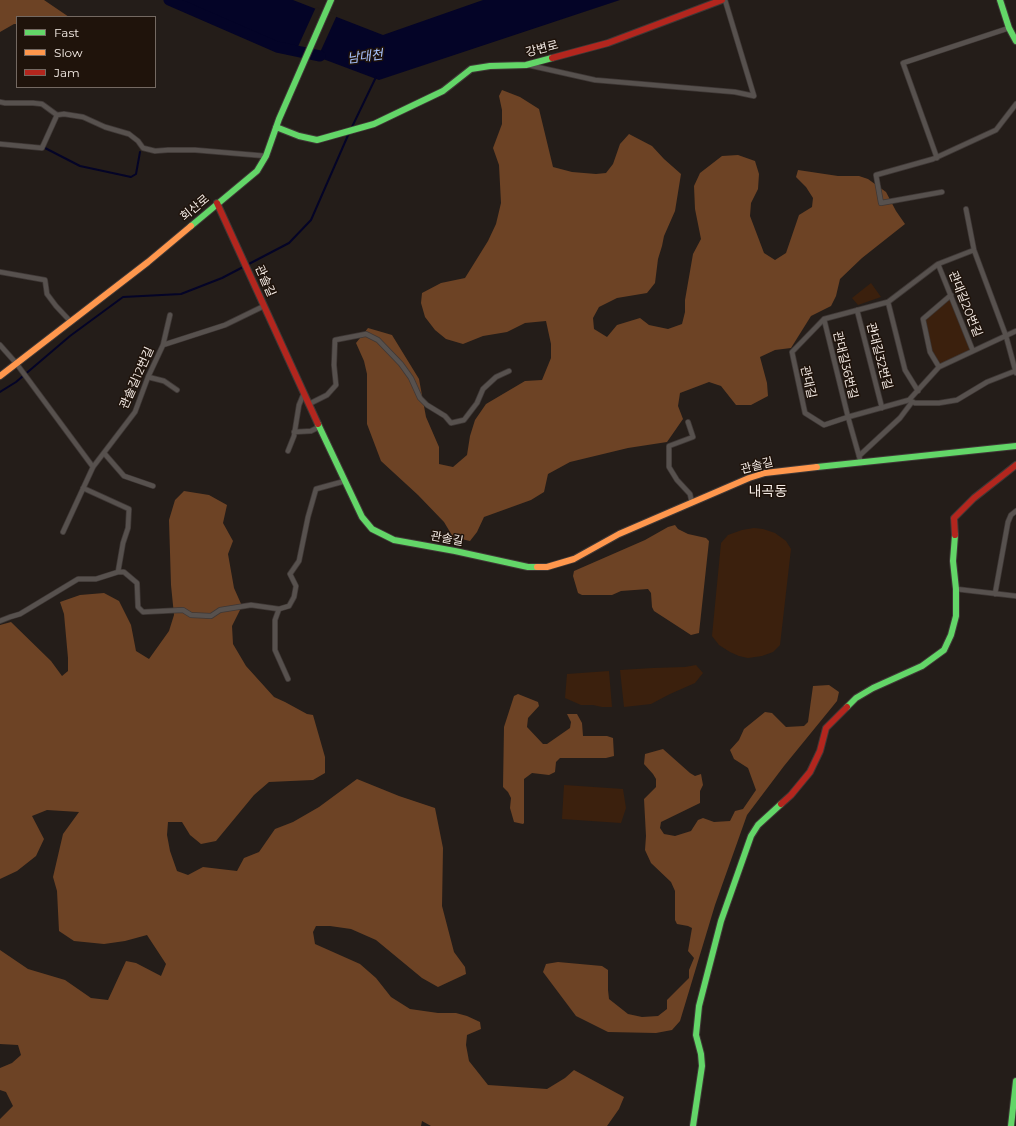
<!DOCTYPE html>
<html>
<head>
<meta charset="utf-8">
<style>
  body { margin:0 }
  #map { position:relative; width:1016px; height:1126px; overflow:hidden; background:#241d19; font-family:Montserrat,sans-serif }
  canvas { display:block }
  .legend { position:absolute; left:16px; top:16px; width:140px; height:72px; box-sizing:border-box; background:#1f130b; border:1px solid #746962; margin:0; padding:5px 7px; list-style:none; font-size:12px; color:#f4ebe5 }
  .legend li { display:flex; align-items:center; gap:8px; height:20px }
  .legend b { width:20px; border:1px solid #746962 }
</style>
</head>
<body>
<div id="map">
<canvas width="1016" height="1126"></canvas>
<ul class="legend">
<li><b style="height:5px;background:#63d668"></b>Fast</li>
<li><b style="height:5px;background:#ff974d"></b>Slow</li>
<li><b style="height:5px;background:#b3261e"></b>Jam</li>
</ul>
</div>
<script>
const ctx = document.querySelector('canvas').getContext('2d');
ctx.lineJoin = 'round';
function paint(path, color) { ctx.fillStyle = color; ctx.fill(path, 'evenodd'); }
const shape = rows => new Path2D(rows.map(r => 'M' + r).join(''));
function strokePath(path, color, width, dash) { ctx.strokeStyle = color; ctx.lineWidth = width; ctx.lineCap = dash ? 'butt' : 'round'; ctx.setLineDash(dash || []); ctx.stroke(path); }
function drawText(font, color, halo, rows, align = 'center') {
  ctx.font = font + ' Montserrat,"Noto Sans KR",sans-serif'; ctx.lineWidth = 3; ctx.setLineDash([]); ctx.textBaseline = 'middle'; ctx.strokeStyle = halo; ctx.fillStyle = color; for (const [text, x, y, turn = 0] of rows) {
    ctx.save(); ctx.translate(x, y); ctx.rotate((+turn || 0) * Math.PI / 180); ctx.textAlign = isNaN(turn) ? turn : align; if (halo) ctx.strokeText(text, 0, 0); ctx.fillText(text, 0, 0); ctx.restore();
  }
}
paint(shape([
  [871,283,881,297,858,305,852,298],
  [951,295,973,351,939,367,930,352,923,319],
  [754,528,763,529,775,533,786,541,791,549,780,645,773,652,762,656,748,658,739,656,730,652,719,645,712,636,721,543,728,535,742,530],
  [696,665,703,673,695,683,670,694,651,704,624,707,620,670,653,668,685,667],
  [609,671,612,707,602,707,593,705,581,705,565,698,567,674],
  [564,785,623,789,626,808,621,823,562,819]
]), '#3b200d');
paint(shape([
  [0,0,44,0,69,17,17,17,17,24,14,24,0,32],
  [502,90,520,97,539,109,553,167,572,172,596,174,606,173,613,164,620,144,629,134,652,146,664,159,681,174,675,211,664,236,662,246,658,259,655,283,647,293,617,298,599,307,593,318,594,329,607,337,617,325,640,318,649,325,668,329,682,324,685,312,685,300,693,254,701,239,695,209,694,186,700,173,722,156,738,155,755,161,759,174,758,189,751,203,750,216,764,253,775,260,786,253,799,215,812,207,813,198,806,187,796,177,798,170,838,176,859,176,868,179,886,192,896,211,905,224,862,258,840,279,836,296,831,306,811,316,791,348,775,350,760,357,767,383,768,396,751,405,736,405,721,386,709,382,680,393,678,406,683,419,667,442,628,448,570,462,548,474,544,492,531,500,484,517,477,532,470,541,453,537,444,522,418,495,381,461,367,424,367,374,364,361,356,343,368,328,392,335,419,379,426,417,439,447,439,464,453,467,467,455,470,436,475,420,486,404,525,381,542,380,551,358,551,344,546,321,525,323,507,332,483,336,463,344,446,339,435,330,425,317,421,303,422,293,441,283,465,278,488,241,496,224,501,203,499,165,493,148,502,124,502,110,499,96],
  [184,491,209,495,227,505,223,523,233,541,228,554,234,588,242,606,232,626,233,644,246,666,274,697,285,702,307,714,313,715,325,757,325,773,313,780,269,782,254,795,216,841,201,844,190,835,182,822,168,822,167,835,170,851,177,871,188,875,203,867,237,871,244,858,259,852,275,829,293,822,319,807,357,779,399,796,435,808,443,848,442,906,454,952,465,967,466,974,438,987,422,978,376,940,351,929,330,926,316,926,313,932,315,944,360,964,376,978,391,997,410,1009,438,1013,456,1013,467,1016,480,1022,481,1029,467,1035,466,1045,469,1061,488,1085,547,1089,565,1078,574,1070,624,1097,619,1109,607,1126,431,1126,422,1121,421,1126,0,1126,0,1119,13,1106,6,1092,0,1090,0,1068,12,1063,21,1055,18,1045,0,1044,0,950,28,969,65,980,91,998,108,1000,126,961,136,963,161,976,166,964,147,935,125,941,104,944,74,941,59,931,57,891,53,877,63,834,79,812,47,810,32,816,44,839,36,856,17,871,0,879,0,625,11,622,51,661,62,676,68,671,68,658,64,614,60,602,80,595,104,593,119,601,131,625,136,651,149,659,169,631,174,615,171,585,169,520,175,500],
  [675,525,678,529,688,534,706,538,709,541,699,633,691,635,654,611,652,607,651,593,648,589,621,591,612,595,582,595,578,593,573,576,574,571,645,540,668,527],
  [829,685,839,692,837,701,784,766,747,815,715,905,680,1021,672,1030,656,1033,608,1032,576,1016,543,972,546,964,558,962,602,966,608,970,608,990,609,999,628,1014,642,1017,658,1016,667,1009,667,1000,689,978,689,970,694,958,688,951,692,928,688,926,677,924,675,920,675,891,671,882,651,863,645,850,646,836,644,799,656,787,656,779,653,774,644,764,645,754,663,749,690,773,695,776,701,774,703,785,700,791,700,803,661,822,660,828,664,834,675,836,691,831,698,820,703,818,714,822,730,821,735,811,743,809,756,790,748,768,734,759,730,750,739,740,744,729,765,712,772,713,786,727,804,726,808,722,813,686],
  [518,694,538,702,539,706,528,718,527,727,543,744,547,744,570,728,571,722,567,714,577,714,582,723,583,736,607,736,613,738,614,756,606,758,560,758,556,762,555,772,549,775,532,773,524,779,524,823,523,824,514,822,510,808,511,798,508,792,503,787,504,727,514,696]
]), '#6d4325');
paint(shape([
  [166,0,293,0,383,35,483,0,620,0,379,80]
]), '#040427');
paint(shape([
  [316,7,337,15,317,59,296,51]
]), '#241d19');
strokePath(shape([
  [351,129,376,77],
  [45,148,80,166,131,177,136,174,140,152],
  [0,392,16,382,70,336,123,297,181,294,222,278,289,243,311,220,349,133]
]), '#040427', 2);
strokePath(shape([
  [169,0,277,47,320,56]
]), '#040427', 11);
const street = shape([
  [528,65,595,80,735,92,754,96,725,0],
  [0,102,5,103,33,103,42,104,57,115],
  [0,144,42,148,57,115,64,114,83,117,105,127,129,134,138,141,143,148,155,151,168,150,195,150,266,156],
  [937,158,903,63,1009,28],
  [942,192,881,203,876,175,933,159,996,130,1016,104],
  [966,209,974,250,1006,336,1016,373],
  [974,250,938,264,888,302,824,319,792,352,805,413,824,425,848,417,909,400,939,367,1016,331],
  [938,264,973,351],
  [0,272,45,280,47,294,56,306,71,322],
  [888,302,905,370,918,391],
  [857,310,882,408],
  [824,319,848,417,861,463],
  [0,345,16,363,93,467],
  [163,345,170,315],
  [939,367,930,352,923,319,951,295],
  [148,377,164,381,177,390],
  [909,400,915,403,939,403,957,400,987,382,1015,371],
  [309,404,327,395,336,385,334,365,335,340,366,334,378,340,401,364,411,378,420,398,427,405,445,416,451,423,464,420,477,403,483,389,496,377,509,371],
  [688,422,693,437,669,446,669,467,677,480,690,494,692,503],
  [294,432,311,431,319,427],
  [288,451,294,436,299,405,304,393],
  [104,453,124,476,153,486],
  [859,456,900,418,912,402],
  [83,488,129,509,128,528,123,543,118,572,124,572,137,583,138,607,143,612,183,610,191,615,211,616,220,610,251,605,279,609],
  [63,532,93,467,135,412,148,377,163,345,225,325,264,306],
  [956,589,1016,596],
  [995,594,1008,522,1011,515,1016,511],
  [0,621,10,617,20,614,78,579,96,579,118,572],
  [288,679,275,650,275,620,279,609,289,606,294,597,296,586,290,574,299,561,308,517,316,489,345,481]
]);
const fast = shape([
  [1000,0,1009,28,1016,41],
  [276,127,299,136,317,140,374,124,443,91,471,69,490,66,526,65,552,58],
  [191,226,257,171,266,156,279,119,331,0],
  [318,424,362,517,372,529,394,540,455,551,528,567,537,567],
  [817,467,1016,446],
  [847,707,856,698,873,688,922,666,944,650,951,635,956,616,956,589,953,561,955,535],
  [693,1126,702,1066,701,1054,696,1035,699,1006,721,921,751,836,758,825,781,804],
  [1011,1126,1016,1081]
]);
const slow = shape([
  [0,376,148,262,191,226],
  [537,567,547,567,574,559,619,534,749,478,765,473,817,467]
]);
const jam = shape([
  [552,58,608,43,722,0],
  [217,203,318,424],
  [955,535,954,518,974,498,1016,465],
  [781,804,791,795,810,772,820,751,826,728,847,707]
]);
strokePath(street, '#3f3836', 6);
strokePath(fast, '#3f3836', 8);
strokePath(slow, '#3f3836', 8);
strokePath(jam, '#3f3836', 8);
strokePath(street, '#57514e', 4.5);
strokePath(fast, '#63d668', 6);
strokePath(slow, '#ff974d', 6);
strokePath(jam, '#b3261e', 6);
drawText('12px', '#f4ebe5', '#1f130b', [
  ["강변로",542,49,-14],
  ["회산로",195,208,-40],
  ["관솔길",265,281,66],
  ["관대길20번길",965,304,68],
  ["관대길32번길",879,356,75],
  ["관대길36번길",845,365,76],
  ["관솔길12번길",137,378,-66],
  ["관대길",808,382,77],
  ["관솔길",757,466,-14],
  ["관솔길",447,539,10]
]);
drawText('italic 13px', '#a8c2fd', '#1f130b', [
  ["남대천",365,57,-7]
]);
drawText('14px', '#f4ebe5', '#1f130b', [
  ["내곡동",768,492]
]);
</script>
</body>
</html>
